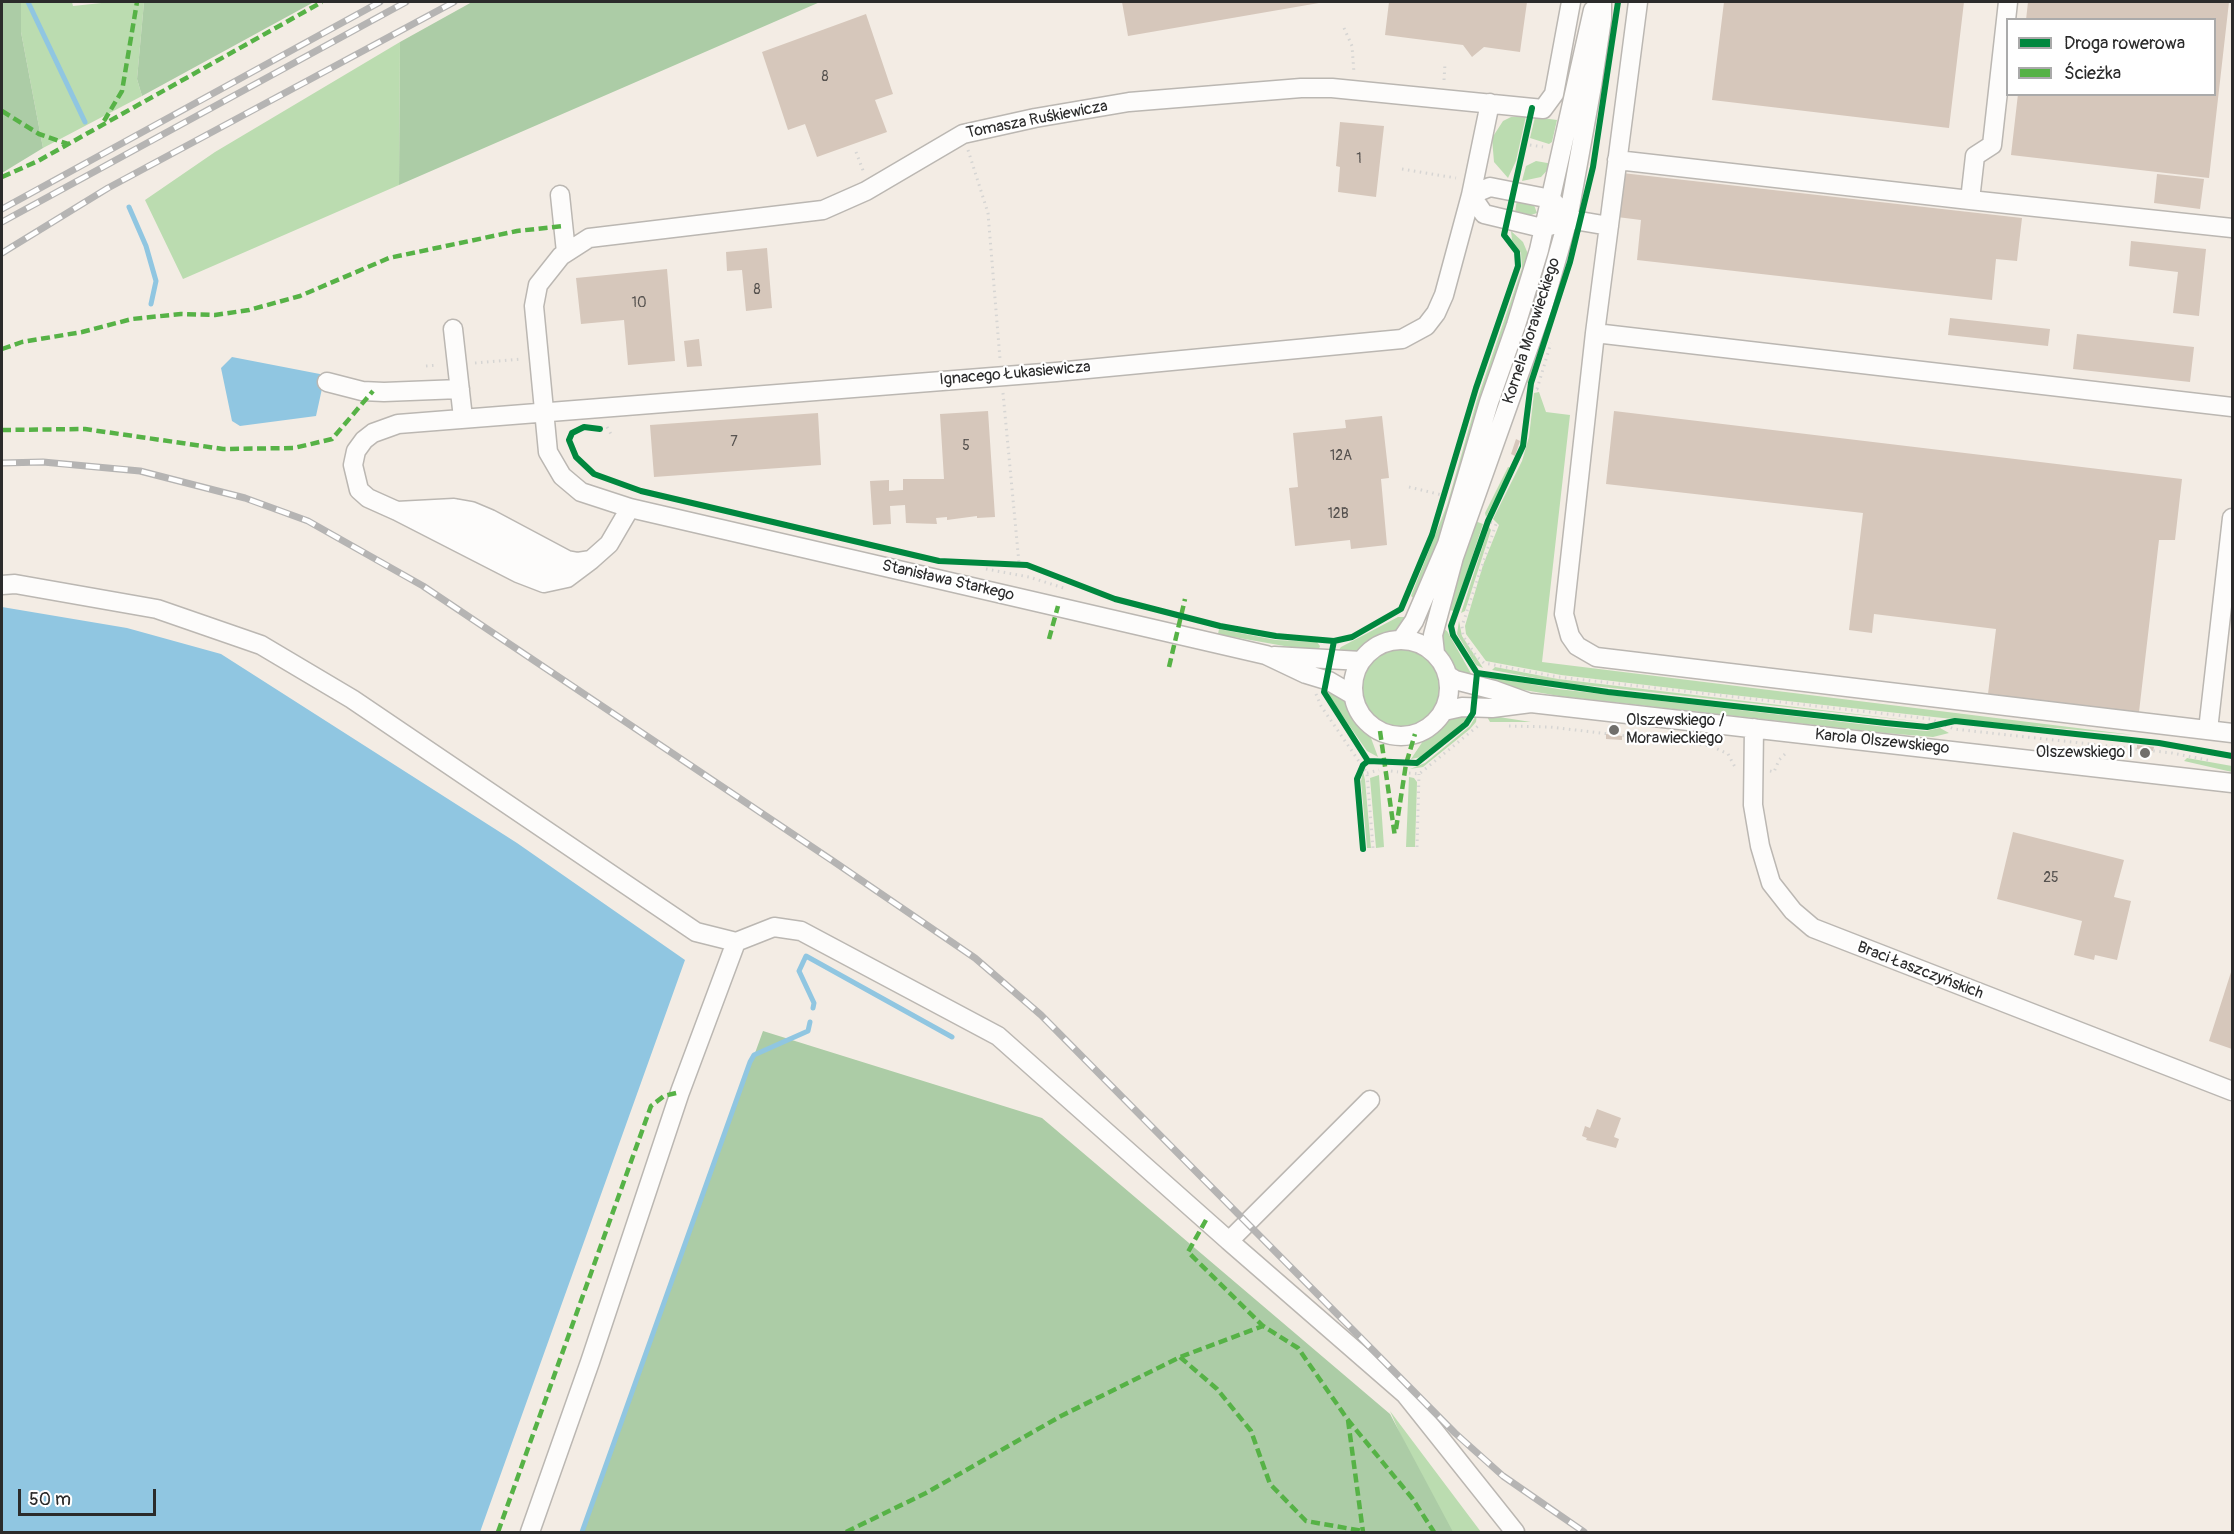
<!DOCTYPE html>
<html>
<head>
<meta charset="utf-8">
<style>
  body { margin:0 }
  #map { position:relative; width:2234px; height:1534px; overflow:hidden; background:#f3ece4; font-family:Pangolin,sans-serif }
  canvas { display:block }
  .frame { position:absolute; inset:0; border:3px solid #2b2b2b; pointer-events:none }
  .legend { position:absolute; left:2006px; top:18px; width:210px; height:78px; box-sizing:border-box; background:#fff; border:2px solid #aaa; margin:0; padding:8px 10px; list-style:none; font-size:18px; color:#2b2b2b }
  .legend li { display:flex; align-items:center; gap:12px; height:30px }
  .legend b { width:30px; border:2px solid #aaa }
  .scale { position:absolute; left:18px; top:1489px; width:138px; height:27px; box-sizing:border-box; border:3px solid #2b2b2b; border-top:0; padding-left:8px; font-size:18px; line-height:21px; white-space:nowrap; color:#2b2b2b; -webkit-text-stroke:4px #fff; paint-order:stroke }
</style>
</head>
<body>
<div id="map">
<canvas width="2234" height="1534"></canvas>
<div class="frame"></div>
<ul class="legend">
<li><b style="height:8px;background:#00873e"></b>Droga rowerowa</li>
<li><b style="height:8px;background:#56b246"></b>Ścieżka</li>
</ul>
<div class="scale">50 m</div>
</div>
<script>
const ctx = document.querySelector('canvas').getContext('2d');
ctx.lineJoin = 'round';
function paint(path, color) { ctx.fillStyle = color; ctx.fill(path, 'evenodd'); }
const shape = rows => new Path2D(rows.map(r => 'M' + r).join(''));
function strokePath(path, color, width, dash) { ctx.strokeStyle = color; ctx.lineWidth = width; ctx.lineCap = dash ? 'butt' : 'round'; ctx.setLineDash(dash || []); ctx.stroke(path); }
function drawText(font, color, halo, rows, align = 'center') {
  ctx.font = font + ' Pangolin,sans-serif'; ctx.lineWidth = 4.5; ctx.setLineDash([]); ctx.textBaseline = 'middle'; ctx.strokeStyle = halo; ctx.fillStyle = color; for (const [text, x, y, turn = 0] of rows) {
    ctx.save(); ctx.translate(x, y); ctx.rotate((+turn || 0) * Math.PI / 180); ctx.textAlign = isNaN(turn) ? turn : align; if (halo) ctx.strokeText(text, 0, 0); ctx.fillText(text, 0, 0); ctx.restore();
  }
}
paint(shape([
  [21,2,72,2,73,6,111,2,144,2,137,79,142,96,43,148,21,32],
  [400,42,399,185,183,279,145,200,215,152],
  [1526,116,1516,161,1508,178,1494,162,1492,138,1503,121,1511,117],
  [1535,117,1557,120,1552,142,1549,144,1530,138],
  [1536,161,1553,164,1541,177,1522,181,1526,166],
  [1517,199,1534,205,1537,213,1531,215,1515,213],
  [1511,231,1523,242,1528,254,1460,485,1417,601,1411,596,1447,505,1477,400,1522,268,1521,253,1512,240],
  [1572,241,1528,383,1525,382,1569,244],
  [1539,392,1546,412,1570,415,1542,662,2134,735,1943,718,1714,693,1561,675,1486,661,1466,634,1465,626,1483,565,1499,525,1493,519,1522,461,1529,437,1534,393],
  [1508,467,1511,468,1486,517,1485,513],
  [1475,521,1483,524,1454,611,1445,609],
  [1489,527,1491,530,1465,611,1461,613],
  [1398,617,1409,617,1395,631,1354,652,1337,652,1341,647],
  [1459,621,1462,636,1483,668,1476,665,1457,634],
  [1441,627,1447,631,1473,677,1457,672,1449,661,1441,647],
  [1219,629,1276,640,1317,642,1320,646,1318,652,1228,636,1218,634],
  '1362 688a39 39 0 1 1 78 0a39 39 0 1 1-78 0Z',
  [1495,667,1558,679,1932,723,1557,682,1492,670],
  [1491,677,1558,689,1886,727,1926,731,1940,728,1949,733,1933,737,1885,733,1559,696,1490,684],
  [1328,691,1342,697,1354,718,1371,738,1378,757,1367,751,1330,698],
  [1468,713,1465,721,1421,757,1411,759,1425,738,1450,718],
  [1477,714,1476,722,1470,729,1423,767,1410,769,1425,763,1470,726],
  [1486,715,1531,722,1490,722],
  [2187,758,2232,766,2232,772,2184,761],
  [1363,771,1365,780,1371,848,1367,848,1361,781],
  [1379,775,1384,847,1376,848,1370,778],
  [1409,777,1414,778,1417,782,1415,847,1406,847],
  [1390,1411,1481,1532,1443,1532]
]), '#bbdcb0');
paint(shape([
  [2,2,21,2,21,32,43,148,2,173],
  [144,2,314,2,142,96,137,79],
  [472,2,820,2,399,185,400,42],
  [763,1031,1042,1118,1390,1414,1453,1532,581,1532]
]), '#accca6');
paint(shape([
  [232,357,325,375,316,416,240,426,232,421,221,368],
  [2,607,127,628,221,654,517,843,685,960,480,1532,2,1532]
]), '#90c6e1');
strokePath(shape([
  [28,2,85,122],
  [129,207,146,246,156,281,151,304],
  [813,1008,814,1003,799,971,806,956,952,1037],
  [582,1532,750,1062,754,1055,808,1031,810,1022]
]), '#90c6e1', 5);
paint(shape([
  [1122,2,1319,2,1319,3,1128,36],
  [1389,2,1527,2,1520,52,1484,47,1472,57,1463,45,1385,35],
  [1724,2,1964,2,1949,128,1712,100],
  [2028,2,2229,2,2209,178,2011,155,2018,94,2214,94,2214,20,2026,20],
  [866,14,893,94,875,100,887,132,817,157,805,124,788,130,762,52],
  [1340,122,1384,126,1376,197,1338,192,1340,167,1336,166],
  [1622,173,2022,218,2017,261,1996,259,1992,300,1637,260,1641,220,1617,217],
  [2157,174,2204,179,2200,209,2154,203],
  [2131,241,2206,249,2199,316,2173,313,2178,272,2129,266],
  [767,248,772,308,746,311,742,270,727,271,726,252],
  [667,269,675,361,628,365,624,320,581,324,576,278],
  [1950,318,2050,329,2048,346,1948,335],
  [2077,334,2194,347,2190,382,2073,369],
  [699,339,702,366,687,367,684,341],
  [988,411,995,517,977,518,977,516,947,520,947,517,936,518,937,524,906,523,905,505,890,506,891,524,873,525,870,481,889,480,889,491,903,490,903,479,944,479,940,414],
  [1614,411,2182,479,2175,540,2159,540,2139,712,1988,694,1996,629,1874,614,1872,633,1849,630,1863,513,1606,484],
  [818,413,821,465,654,477,650,425],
  [1382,416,1389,478,1381,479,1387,545,1351,549,1350,540,1295,546,1289,488,1298,487,1293,433,1346,428,1345,420],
  [1516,439,1520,441,1515,456,1511,454],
  [1606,734,1622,736,1622,740,1606,739],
  [2137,745,2154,747,2153,751,2137,749],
  [2013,832,2124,860,2114,897,2131,901,2117,960,2095,955,2094,960,2074,955,2082,921,1997,899],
  [2232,969,2232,1049,2209,1041],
  [1597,1109,1621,1118,1614,1137,1619,1139,1616,1148,1586,1140,1587,1138,1582,1136,1585,1126,1590,1128]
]), '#d6c7bb');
const minor = shape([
  [2008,2,1992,145,1975,156,1970,200,2232,228],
  [1617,160,1970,200],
  [560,195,566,252],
  [1471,195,1484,214,1538,227,1544,228,1568,219,1609,226],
  [1471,195,1490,187,1551,199,1559,208],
  [453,329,463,418],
  [1595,333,1638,2],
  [327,382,362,391,384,392,460,389],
  [2232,407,1595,333,1564,614,1570,636,1577,646,1596,657,2232,733],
  [454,508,471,511,490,519,567,560,578,562,591,560,567,578,544,583,518,573,397,511,454,508],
  [630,508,609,544,591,560,563,569,542,566,459,523,397,511,368,498,359,490,353,465,356,451,364,440,373,433,398,424,1056,372,1402,339,1426,326,1436,313,1444,295,1471,195,1490,103],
  [2,585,15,584,157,609,261,645,352,699,696,932,736,942],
  [1401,640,1414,621,1447,544,1489,402,1516,325,1539,250,1593,10],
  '1353 688a48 48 0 1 1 96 0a48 48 0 1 1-96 0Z',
  [1435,653,1433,635,1454,557,1543,307,1568,219,1592,86,1602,19,1602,2],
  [1274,656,1361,661],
  [1447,675,1455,680,1494,690,1527,702],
  [1353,695,1329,681,1306,674,1266,655,630,508,581,492,562,476,548,452,534,306,538,285,561,256,589,238,823,210,866,191,963,134,1035,118,1129,102,1301,88,1332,88,1543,109,1554,94,1571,2],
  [1444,711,1462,707,1492,708,1531,703,2232,783],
  [1754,728,1753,805,1760,846,1771,883,1793,911,1813,928,2232,1091],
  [2208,730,2232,518],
  [1370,1100,1229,1241,1405,1394,1515,1532],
  [530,1532,590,1362,680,1092,736,942,774,927,801,931,998,1036,1229,1241]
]);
strokePath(minor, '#bbb7b2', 21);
strokePath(shape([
  [1344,28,1352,46,1354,73],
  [1444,80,1445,64],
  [1524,144,1543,147],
  [968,150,988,213,1000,359],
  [856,152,864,173],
  [1402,169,1456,178],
  [475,363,522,359],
  [426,366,438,365],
  [1531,388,1537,389,1551,343],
  [1003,393,1019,563],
  [607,427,612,436],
  [1409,487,1442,495],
  [1485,520,1496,524,1462,626,1463,636,1476,656,1484,663,1558,677,1931,719,1954,729,2172,753,2212,761],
  [986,569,1029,577,1067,589],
  [1316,694,1321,706,1367,773,1373,848],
  [1509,726,1550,727,1711,746,1728,754,1735,767],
  [1391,771,1398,772],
  [1770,771,1774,772,1779,760,1788,751],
  [1367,773,1379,770],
  [1409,773,1419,774,1478,726],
  [1417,847,1419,774]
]), '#d6d5d3', 3, [1.5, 4.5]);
strokePath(minor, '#fdfcfb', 18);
const rail = shape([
  [2,209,380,2],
  [2,222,406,2],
  [2,253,108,188,454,2],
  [2,463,43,462,140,471,245,498,308,521,423,586,833,861,975,958,1041,1015,1455,1433,1503,1476,1584,1532]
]);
strokePath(rail, '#b5b4b3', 7);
strokePath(rail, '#fff', 4.5, [14]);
strokePath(shape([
  [2,111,39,134,68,144],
  [104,121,122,91,137,2],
  [2,177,38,161,322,2],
  [2,349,22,342,82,332,132,319,181,314,215,315,249,310,300,296,389,258,517,231,563,226],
  [2,430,85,429,223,449,294,448,332,439,373,391],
  [1049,639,1058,606],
  [1169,667,1185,599],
  [1380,731,1395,837],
  [1396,829,1406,764,1415,734],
  [1206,1220,1188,1252,1263,1326,1298,1348,1348,1420,1412,1498,1434,1532],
  [1180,1357,1217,1389,1251,1431,1270,1484,1306,1521,1363,1531],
  [1348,1420,1363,1532],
  [498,1532,651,1106,664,1096,680,1092],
  [846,1532,926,1493,1061,1416,1180,1357,1263,1326]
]), '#56b246', 4.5, [9, 4.5]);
strokePath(shape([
  [600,429,584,427,572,433,569,440,576,457,594,474,641,491,939,561,1027,565,1115,599,1220,626,1276,636,1334,641,1352,637,1401,609,1432,535,1476,388,1518,266,1517,252,1504,235,1532,108],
  [1334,641,1324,692,1368,761],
  [1477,673,1608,692,1886,723,1927,727,1955,721,2159,743,2232,756],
  [1363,849,1357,779,1363,765,1368,761,1417,763,1466,724,1473,713,1477,673,1453,635,1451,626,1488,521,1523,446,1531,383,1570,262,1593,167,1618,2]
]), '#00873e', 6);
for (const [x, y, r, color] of [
  [1614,730,6,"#716f6c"],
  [2145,753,6,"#716f6c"]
]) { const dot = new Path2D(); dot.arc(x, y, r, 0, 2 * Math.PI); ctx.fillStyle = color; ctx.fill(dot); strokePath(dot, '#fff', 2); }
drawText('14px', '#56524f', null, [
  ["8",825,77],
  ["1",1359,159],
  ["8",757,290],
  ["10",639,303],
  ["7",734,442],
  ["5",966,446],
  ["12A",1341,456],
  ["12B",1338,514],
  ["25",2051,878]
]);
drawText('16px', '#2b2b2b', '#fff', [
  ["Tomasza Ruśkiewicza",1037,120,-11],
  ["Kornela Morawieckiego",1532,331,-72],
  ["Ignacego Łukasiewicza",1015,374,-5],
  ["Stanisława Starkego",948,581,13],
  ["Karola Olszewskiego",1882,742,6],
  ["Braci Łaszczyńskich",1920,971,21]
]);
drawText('16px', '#2b2b2b', '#fff', [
  ["Olszewskiego /",1626,721],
  ["Morawieckiego",1626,739],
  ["Olszewskiego I",2133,753,"right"]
], 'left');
</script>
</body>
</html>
